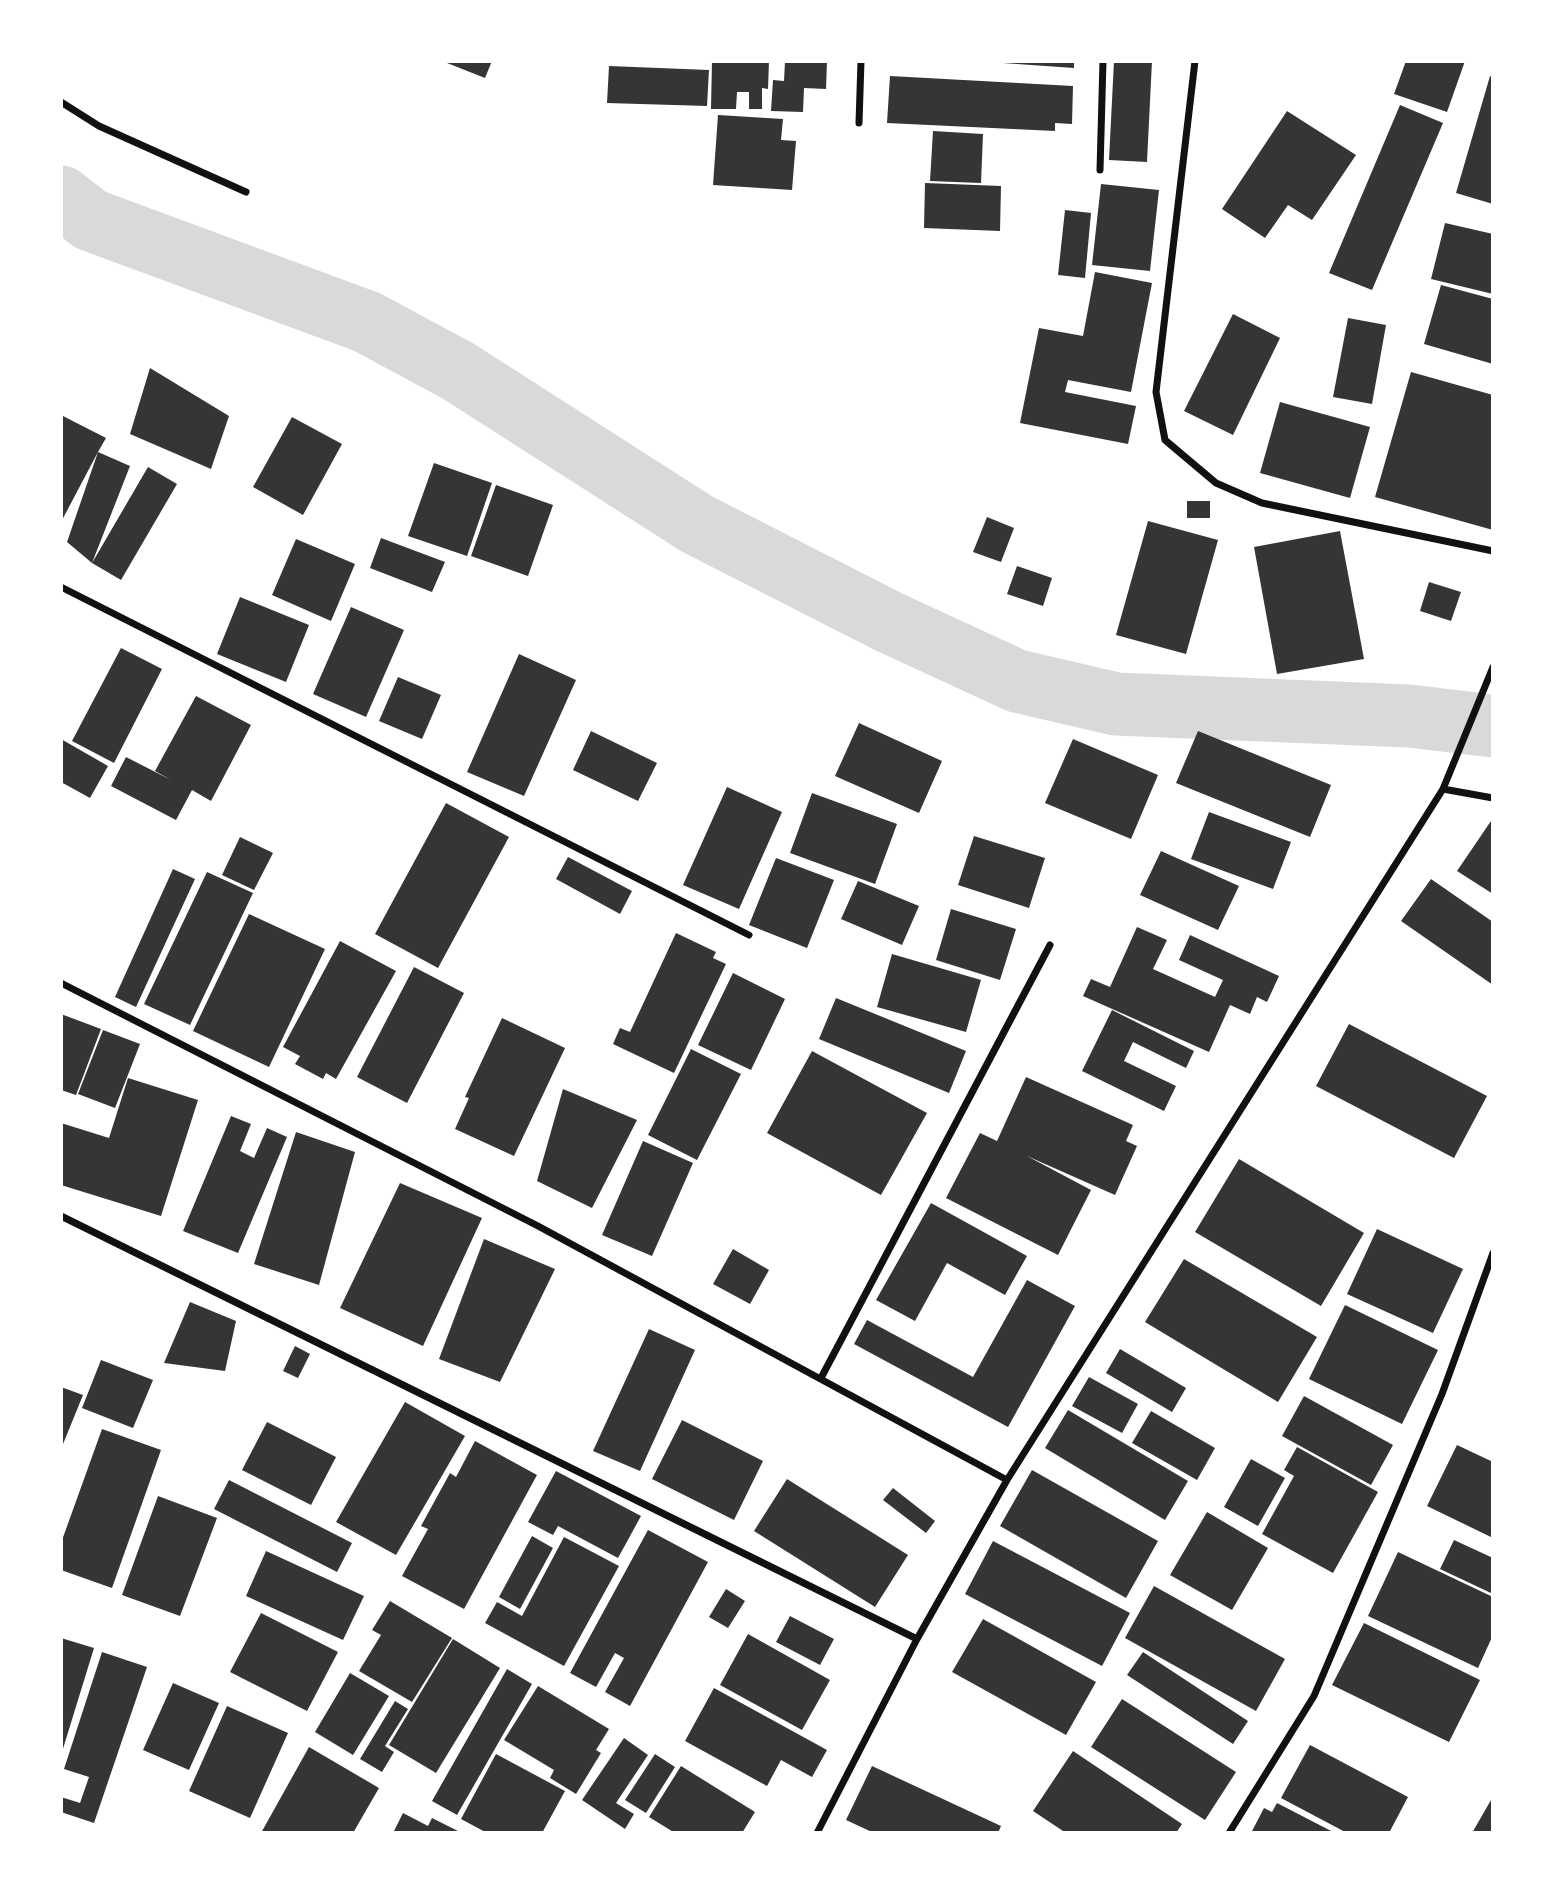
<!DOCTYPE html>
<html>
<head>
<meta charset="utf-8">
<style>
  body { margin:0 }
  #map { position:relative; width:1554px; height:1894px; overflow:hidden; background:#fff; font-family:"DejaVu Sans",sans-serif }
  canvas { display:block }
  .frame { position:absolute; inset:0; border:63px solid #fff; pointer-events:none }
</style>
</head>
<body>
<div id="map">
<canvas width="1554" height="1894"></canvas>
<div class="frame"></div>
</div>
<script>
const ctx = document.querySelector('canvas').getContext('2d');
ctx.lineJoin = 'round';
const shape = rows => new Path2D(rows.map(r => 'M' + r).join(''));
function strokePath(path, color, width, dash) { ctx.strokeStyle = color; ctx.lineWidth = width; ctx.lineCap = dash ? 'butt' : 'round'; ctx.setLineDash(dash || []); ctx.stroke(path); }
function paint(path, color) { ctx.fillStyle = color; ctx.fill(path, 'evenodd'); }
strokePath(shape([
  [61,197,91,220,367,322,458,371,697,524,889,622,1017,681,1116,704,1409,716,1493,726]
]), '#d9d9d9', 63);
paint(shape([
  [442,61,492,61,485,78],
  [712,61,769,61,768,89,762,88,762,109,749,109,749,92,737,92,736,109,711,109],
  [785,61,827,61,826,89,804,88,803,112,771,111,773,80,784,81],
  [974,61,1074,61,1074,68],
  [1114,61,1152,61,1147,162,1109,160],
  [1406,61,1465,61,1447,112,1394,94],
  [609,66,709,70,707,106,607,103],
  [890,76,1073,86,1072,124,1055,123,1055,131,887,123],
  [1490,76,1493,77,1493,204,1456,193],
  [1400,105,1443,123,1372,290,1329,273],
  [1287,111,1356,155,1312,220,1288,205,1265,238,1222,209],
  [718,115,783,119,781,140,796,141,792,190,713,185],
  [933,131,983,134,981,183,930,181],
  [925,183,1001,186,1000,231,924,228],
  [1101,184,1159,190,1150,271,1092,265],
  [1065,210,1091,213,1085,278,1058,275],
  [1445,223,1493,234,1493,294,1431,279],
  [1095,272,1152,283,1131,392,1068,380,1065,392,1136,406,1128,444,1020,423,1039,328,1083,336],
  [1441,285,1493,299,1493,364,1424,344],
  [1233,314,1280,338,1233,435,1184,411],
  [1348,318,1386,325,1372,404,1333,397],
  [150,368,229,416,211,469,130,434],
  [1411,372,1493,395,1493,530,1375,497],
  [1280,402,1370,427,1350,498,1260,473],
  [61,415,106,438,98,452,130,466,92,563,148,467,177,484,121,580,92,563,67,542,98,452,61,522],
  [292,417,342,444,303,515,253,487],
  [434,463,492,483,467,556,408,536],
  [496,485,553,505,528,576,471,556],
  [1187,501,1210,501,1210,518,1187,518],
  [987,517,1014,528,1001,562,973,552],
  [1148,521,1218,540,1186,654,1116,635],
  [1340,531,1364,659,1277,674,1254,547],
  [381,538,445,562,432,592,370,568],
  [296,539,355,564,331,621,272,595],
  [1017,566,1052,578,1043,606,1007,594],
  [1429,582,1461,592,1451,621,1420,611],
  [240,597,309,625,286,682,217,654],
  [351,607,404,630,366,717,313,694],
  [121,648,162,669,114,763,72,741],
  [519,654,576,680,524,796,467,772],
  [398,677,441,695,422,739,379,721],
  [196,696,251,725,211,801,192,790,176,820,111,786,126,757,171,780,155,771],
  [859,723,942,761,919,813,835,776],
  [591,731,657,763,638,801,573,770],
  [1198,731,1331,785,1310,837,1176,783],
  [61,739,108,766,90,798,61,782],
  [1073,739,1158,775,1131,839,1045,803],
  [727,787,782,812,739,909,683,885],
  [812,793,897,824,875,884,790,853],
  [446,803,509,837,438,968,375,934],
  [1209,812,1291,842,1273,889,1191,859],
  [1493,818,1493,894,1457,871],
  [974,836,1045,858,1029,908,958,885],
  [240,837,273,853,254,890,222,875],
  [1161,851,1239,886,1218,930,1140,895],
  [568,857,632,891,620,914,556,879],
  [776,858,834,880,807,948,749,925],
  [173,869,195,879,136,1007,115,997],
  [207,872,253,893,190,1025,144,1004],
  [1431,879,1493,922,1493,985,1401,921],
  [858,881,919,906,902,945,841,919],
  [951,909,1016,929,1000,980,936,960],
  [249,914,325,949,269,1067,193,1031],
  [1137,927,1167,940,1153,969,1215,997,1223,980,1179,960,1190,935,1279,976,1267,1002,1257,997,1250,1014,1230,1005,1209,1052,1083,996,1091,979,1110,987],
  [676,933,716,952,713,958,726,964,674,1073,613,1044,620,1028,630,1032],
  [340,941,396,971,336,1079,326,1073,323,1079,295,1064,300,1056,283,1047],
  [892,954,981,980,966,1032,877,1007],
  [414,967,464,993,407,1103,357,1077],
  [733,973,785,999,751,1070,698,1045],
  [836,998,966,1051,949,1093,819,1039],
  [1112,1010,1194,1051,1186,1068,1133,1042,1124,1061,1176,1086,1164,1111,1082,1071],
  [61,1014,101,1029,76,1095,61,1090],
  [502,1018,565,1048,514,1156,455,1129,469,1098,465,1097],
  [1349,1024,1487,1096,1454,1158,1316,1086],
  [103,1030,140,1044,115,1108,78,1094],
  [691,1049,741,1074,697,1160,648,1135],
  [812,1051,927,1113,881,1195,767,1133],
  [1026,1077,1133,1125,1126,1141,1137,1146,1115,1195,1027,1156,1091,1190,1058,1255,946,1198,980,1133,997,1141],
  [128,1078,198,1100,161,1216,61,1185,61,1123,109,1138],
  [563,1089,637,1120,592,1208,537,1181],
  [231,1116,251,1124,240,1151,254,1158,267,1128,287,1137,238,1253,183,1231],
  [296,1132,355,1152,319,1285,254,1264],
  [643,1141,693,1163,652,1256,602,1235],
  [1239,1159,1364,1233,1321,1306,1195,1232],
  [400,1183,482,1218,423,1346,340,1308],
  [931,1203,1027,1256,1005,1295,947,1263,915,1321,876,1300],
  [1377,1229,1463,1269,1433,1333,1347,1294],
  [484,1239,555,1269,500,1382,439,1359],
  [733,1249,769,1270,750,1304,713,1284],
  [1184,1259,1317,1337,1278,1402,1145,1322],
  [1027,1280,1075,1306,1008,1427,854,1344,867,1320,973,1377],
  [190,1302,236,1321,225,1371,164,1363],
  [1345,1305,1438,1350,1402,1424,1309,1379],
  [649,1329,695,1350,640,1471,593,1451],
  [295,1346,310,1354,298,1378,283,1371],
  [1120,1349,1186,1388,1172,1412,1106,1373],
  [101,1360,153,1380,133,1428,82,1408],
  [1089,1377,1138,1404,1122,1433,1072,1406],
  [61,1387,83,1395,61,1449],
  [1304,1396,1393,1445,1371,1485,1282,1436],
  [405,1402,465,1436,396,1555,336,1522],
  [1068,1410,1188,1481,1165,1520,1045,1448],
  [1151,1411,1215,1448,1197,1480,1132,1443],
  [682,1420,763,1461,734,1520,652,1479],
  [267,1422,336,1457,311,1505,242,1470],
  [102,1429,161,1450,112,1588,61,1570,61,1543],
  [475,1441,537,1475,464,1609,402,1576,428,1529,421,1526,450,1473,456,1477],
  [1457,1445,1493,1462,1493,1538,1427,1506],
  [1297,1447,1378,1492,1333,1573,1262,1534,1294,1476,1284,1470],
  [1251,1459,1285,1478,1258,1526,1224,1507],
  [1032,1470,1158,1541,1126,1598,1000,1526],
  [556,1471,641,1516,618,1558,558,1526,553,1535,528,1522],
  [787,1479,908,1555,875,1607,754,1531],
  [229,1480,352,1543,337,1572,214,1509],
  [893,1488,935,1521,926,1533,883,1500],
  [158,1496,217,1518,180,1616,122,1595],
  [1207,1512,1268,1548,1232,1610,1170,1575],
  [648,1530,708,1562,630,1706,605,1692,624,1658,615,1653,596,1687,570,1673],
  [532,1536,553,1548,520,1609,499,1597],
  [564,1537,619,1566,564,1666,485,1623,497,1602,522,1616],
  [1454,1540,1493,1558,1493,1594,1440,1569],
  [993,1541,1130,1613,1102,1666,965,1594],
  [266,1551,364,1596,343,1640,246,1596],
  [1398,1552,1493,1597,1493,1635,1478,1668,1368,1616],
  [1154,1586,1285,1659,1256,1711,1125,1638],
  [726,1589,745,1601,728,1628,709,1617],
  [390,1601,452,1638,412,1702,359,1671,381,1635,372,1630],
  [261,1613,338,1652,307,1711,230,1672],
  [790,1616,834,1639,820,1665,776,1642],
  [983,1619,1096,1682,1066,1735,952,1672],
  [1364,1623,1480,1680,1449,1742,1332,1685],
  [748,1634,830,1680,802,1730,720,1685],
  [61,1638,94,1648,62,1752,61,1752],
  [453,1639,500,1668,436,1773,389,1745],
  [102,1652,147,1667,94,1823,61,1812,61,1797,80,1803,89,1777,64,1769],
  [1143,1652,1248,1721,1233,1744,1127,1675],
  [507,1669,532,1684,457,1815,432,1801],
  [350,1673,389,1696,353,1755,315,1732],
  [173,1683,219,1703,189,1770,143,1750],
  [538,1686,609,1729,596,1750,601,1753,576,1794,550,1778,554,1770,504,1740],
  [714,1688,827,1750,812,1777,781,1760,767,1786,685,1741],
  [1122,1699,1236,1772,1205,1820,1091,1747],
  [395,1701,408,1709,385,1746,394,1752,382,1772,360,1759],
  [227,1706,288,1733,250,1818,189,1791],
  [624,1738,648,1755,616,1803,634,1814,625,1829,582,1800],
  [1310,1745,1408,1797,1389,1833,1347,1833,1281,1798],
  [309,1747,379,1788,353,1833,261,1833],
  [1073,1751,1182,1824,1176,1833,1066,1833,1033,1811],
  [496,1754,565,1791,542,1833,487,1833,461,1819],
  [655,1754,675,1767,646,1813,625,1800],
  [681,1766,755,1812,742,1833,675,1833,649,1817],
  [872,1766,1001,1826,998,1833,874,1833,846,1820],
  [1491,1800,1493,1833,1472,1833],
  [1277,1803,1335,1833,1251,1833,1264,1808,1272,1812],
  [403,1813,428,1826,432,1818,462,1833,393,1833]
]), '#353535');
strokePath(shape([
  [1195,61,1156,392,1165,440,1216,483,1262,503,1493,551],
  [61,102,99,126,246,192],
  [859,123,861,61],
  [1100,170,1103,61],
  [61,587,749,935],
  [1443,789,1493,798],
  [61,983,538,1226,1007,1480],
  [61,1216,917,1639],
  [821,1378,1050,945],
  [817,1833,917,1639,1007,1480,1443,789,1493,667],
  [1229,1833,1314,1696,1442,1394,1493,1253]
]), '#111', 7);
</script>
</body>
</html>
